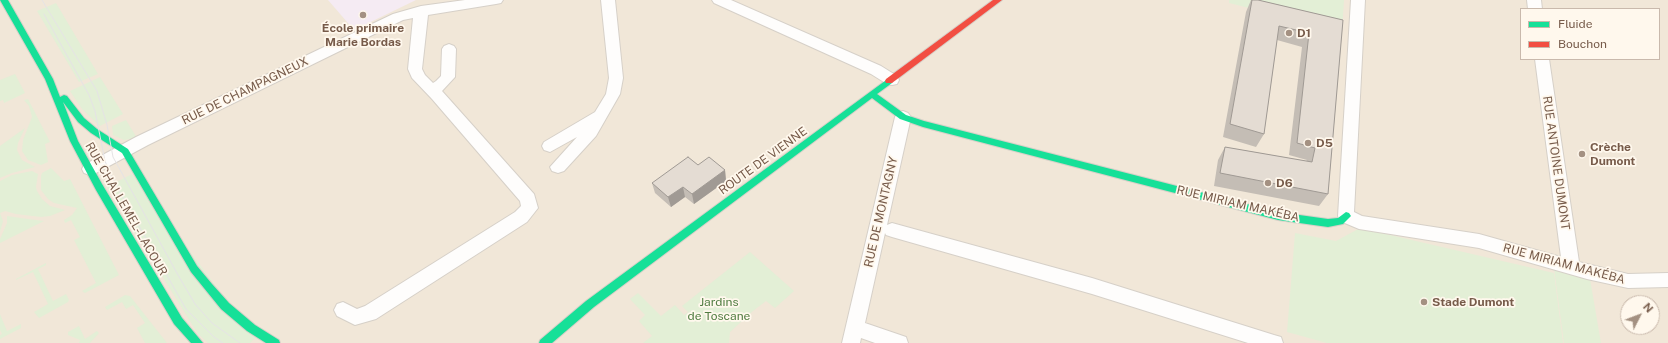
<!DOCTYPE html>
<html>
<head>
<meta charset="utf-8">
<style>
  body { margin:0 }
  #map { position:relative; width:1668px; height:343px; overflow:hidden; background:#f8f4eb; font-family:"Public Sans",sans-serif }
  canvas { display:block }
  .legend { position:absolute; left:1520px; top:8px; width:140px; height:52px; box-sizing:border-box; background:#fff8ed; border:1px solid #c9b9ac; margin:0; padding:5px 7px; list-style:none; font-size:12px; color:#775b4a }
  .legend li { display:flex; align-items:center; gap:8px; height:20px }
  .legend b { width:20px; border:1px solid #c9b9ac }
  .north { position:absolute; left:1620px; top:295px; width:40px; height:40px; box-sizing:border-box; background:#fff8ed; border:1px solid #c9b9ac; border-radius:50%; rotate:48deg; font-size:11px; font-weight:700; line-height:16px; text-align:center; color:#775b4a }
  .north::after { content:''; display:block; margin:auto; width:14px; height:18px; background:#a49182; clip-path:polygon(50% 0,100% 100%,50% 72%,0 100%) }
</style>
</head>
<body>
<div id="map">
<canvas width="1668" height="343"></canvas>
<ul class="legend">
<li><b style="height:5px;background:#16e098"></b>Fluide</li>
<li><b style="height:5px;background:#f24e42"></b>Bouchon</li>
</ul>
<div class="north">N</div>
</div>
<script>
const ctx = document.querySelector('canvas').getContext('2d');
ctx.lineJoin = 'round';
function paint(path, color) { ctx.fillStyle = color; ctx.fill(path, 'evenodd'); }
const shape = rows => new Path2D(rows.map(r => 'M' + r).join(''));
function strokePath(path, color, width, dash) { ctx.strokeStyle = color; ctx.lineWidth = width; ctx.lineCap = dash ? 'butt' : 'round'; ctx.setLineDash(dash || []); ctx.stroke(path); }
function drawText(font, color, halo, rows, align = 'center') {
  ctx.font = font + ' "Public Sans",sans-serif'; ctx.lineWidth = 3.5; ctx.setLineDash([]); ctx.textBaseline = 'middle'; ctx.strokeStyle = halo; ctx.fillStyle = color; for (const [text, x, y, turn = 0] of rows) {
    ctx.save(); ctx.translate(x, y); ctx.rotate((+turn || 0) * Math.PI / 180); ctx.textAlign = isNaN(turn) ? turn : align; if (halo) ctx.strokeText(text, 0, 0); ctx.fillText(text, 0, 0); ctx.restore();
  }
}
paint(shape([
  [0,0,1668,0,1668,343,0,343],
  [1521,9,1659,9,1659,59,1521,59],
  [1628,303,1652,303,1652,327,1628,327]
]), '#f1e7d8');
paint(shape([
  [328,0,416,0,354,30]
]), '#f5ebf3');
paint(shape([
  [1229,0,1344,0,1342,31,1229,3],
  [56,3,98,74,79,82,37,11],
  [15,74,25,93,4,103,3,100,0,101,0,80],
  [100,77,123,114,100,126,82,109,70,91],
  [28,99,50,142,45,144,48,162,41,165,28,160,22,151,23,140,32,117,29,106,24,100],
  [126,120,137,138,124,140,113,135,112,126],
  [25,128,18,143,17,150,22,160,35,167,12,173,0,178,0,146],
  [51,168,64,181,70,179,119,275,85,293,82,291,96,283,74,240,80,237,71,220,65,223,64,220,72,215,77,208,54,203,48,199,41,190,41,176,42,173],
  [32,171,38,174,36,187,37,191,42,199,50,206,65,210,50,216,41,217,16,214,5,211,0,213,3,221,0,232,0,181,12,175],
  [132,174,255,338,250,343,208,343,198,334,107,187],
  [7,216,28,219,44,221,0,243,0,239,7,223],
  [1360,228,1554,273,1563,343,1327,343,1287,332,1295,233,1336,241],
  [750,252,794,291,775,308,766,301,753,311,730,332,729,343,643,343,652,336,639,321,645,315,630,299,638,293,661,316,675,305,684,315,688,312,682,306],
  [46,263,46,265,38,269,53,301,66,294,69,300,68,302,39,318,34,312,48,304,33,272,16,280,16,279],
  [1554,268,1590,279,1601,343,1564,343],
  [125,295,130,296,167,343,145,343,137,328,145,323,133,305,126,309,122,302,107,310,105,307],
  [0,314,7,331,21,324,21,328,0,339,0,335,2,334,0,330],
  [79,326,85,339,97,331,99,333,90,343,79,343,80,340,68,335,68,332]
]), '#e3efd6');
const street = shape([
  [465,0,503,0,501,3,496,4,428,15,422,69,425,75,433,83,436,81,441,76,442,49,444,46,449,44,454,46,456,49,455,77,442,91,534,194,538,208,527,222,376,319,355,325,337,316,334,310,337,304,343,302,357,309,365,306,515,212,521,206,520,201,432,99,412,78,408,69,413,18,403,20,148,145,96,173,90,175,84,173,82,169,84,165,136,137,393,14,421,6,465,0],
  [601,0,615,0,623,78,620,94,596,136,564,171,558,173,552,171,550,167,577,137,550,152,544,150,542,146,544,142,595,112,606,94,609,78,601,0],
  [712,0,731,0,881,66,897,76,899,80,897,84,892,85,887,84,871,74,714,3,712,0],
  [1351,0,1365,0,1354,212,1362,216,1479,234,1561,257,1535,59,1549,59,1579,262,1628,274,1668,273,1668,287,1628,288,1587,279,1479,248,1359,229,1340,221,1338,216,1351,0],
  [1527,0,1541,0,1542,9,1528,9,1527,0],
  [903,111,908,113,911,117,887,225,892,223,1092,278,1274,335,1281,337,1283,343,1248,343,1092,294,892,237,886,235,885,233,865,323,906,337,908,343,875,343,861,338,860,343,842,343,895,117,898,113,903,111]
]);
const fast = shape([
  [0,0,8,0,53,79,60,97,64,95,67,96,84,118,97,129,128,149,197,266,212,284,229,303,255,325,279,340,280,343,266,343,247,331,221,309,191,272,122,153,91,133,78,122,63,102,78,141,102,184,182,318,203,343,191,343,174,324,96,190,70,141,45,79,0,0],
  [889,78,893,81,892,83,877,94,906,115,924,121,1278,212,1328,219,1338,218,1346,212,1349,213,1351,216,1343,224,1328,227,1278,220,923,127,900,119,872,98,594,307,552,343,539,343,540,340,586,301,889,78]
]);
const jam = shape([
  [993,0,1002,0,892,83,886,83,885,81,886,79,993,0]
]);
strokePath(street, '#d6d0c8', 2);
strokePath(fast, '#d7d0c8', 2);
strokePath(jam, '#d7d0c8', 2);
paint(street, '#fefdfc');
paint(fast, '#16e098');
paint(jam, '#f24e42');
strokePath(shape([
  [42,0,97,91,107,125,113,157,178,275,195,304,212,323,240,343],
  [44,14,89,95,95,111,105,161,113,180,186,309,214,337,223,343]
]), '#e5e3e5', 1);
paint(shape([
  [1251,0,1258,0,1343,20,1328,194,1319,206,1214,186,1218,160,1225,147,1306,161,1307,160,1289,155,1302,47,1277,40,1264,134,1256,147,1223,137,1246,12],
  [698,165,725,170,726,181,694,204,685,197,671,207,655,193,652,183]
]), '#c4bdb5');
paint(shape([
  [725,170,726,181,694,204,692,194],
  [683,187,685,197,671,207,668,197]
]), '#a09a94');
const building = shape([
  [1252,0,1258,0,1343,20,1328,194,1220,173,1225,147,1312,162,1315,148,1297,143,1309,33,1279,26,1264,134,1230,124,1252,0],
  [688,157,698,165,709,157,725,170,692,194,683,187,668,197,652,183,688,157]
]);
paint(building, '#e4dcd3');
strokePath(building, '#a09a94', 1);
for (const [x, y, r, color] of [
  [363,15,4,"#a49182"],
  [1289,33,4,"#a49182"],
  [1308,143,4,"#a49182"],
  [1582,154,4,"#a49182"],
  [1268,183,4,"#a49182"],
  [1424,302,4,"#a49182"]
]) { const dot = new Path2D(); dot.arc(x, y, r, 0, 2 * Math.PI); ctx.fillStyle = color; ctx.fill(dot); strokePath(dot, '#fff8ed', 1.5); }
drawText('bold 12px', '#775b4a', '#fff8ed', [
  ["École primaire",363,28,"center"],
  ["Marie Bordas",363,42,"center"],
  ["D1",1297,33],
  ["D5",1316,143],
  ["Crèche",1590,147],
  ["Dumont",1590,161],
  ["D6",1276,183],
  ["Stade Dumont",1432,302]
], 'left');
drawText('12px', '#775b4a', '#fff8ed', [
  ["RUE DE CHAMPAGNEUX",245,91,-26],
  ["ROUTE DE VIENNE",763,161,-36],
  ["RUE ANTOINE DUMONT",1556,163,82],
  ["RUE MIRIAM MAKÉBA",1238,204,13],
  ["RUE CHALLEMEL-LACOUR",126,209,60],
  ["RUE DE MONTAGNY",881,212,-77],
  ["RUE MIRIAM MAKÉBA",1564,264,15]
]);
drawText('12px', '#517d42', '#fff8ed', [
  ["Jardins",719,302],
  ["de Toscane",719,316]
]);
</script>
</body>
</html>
